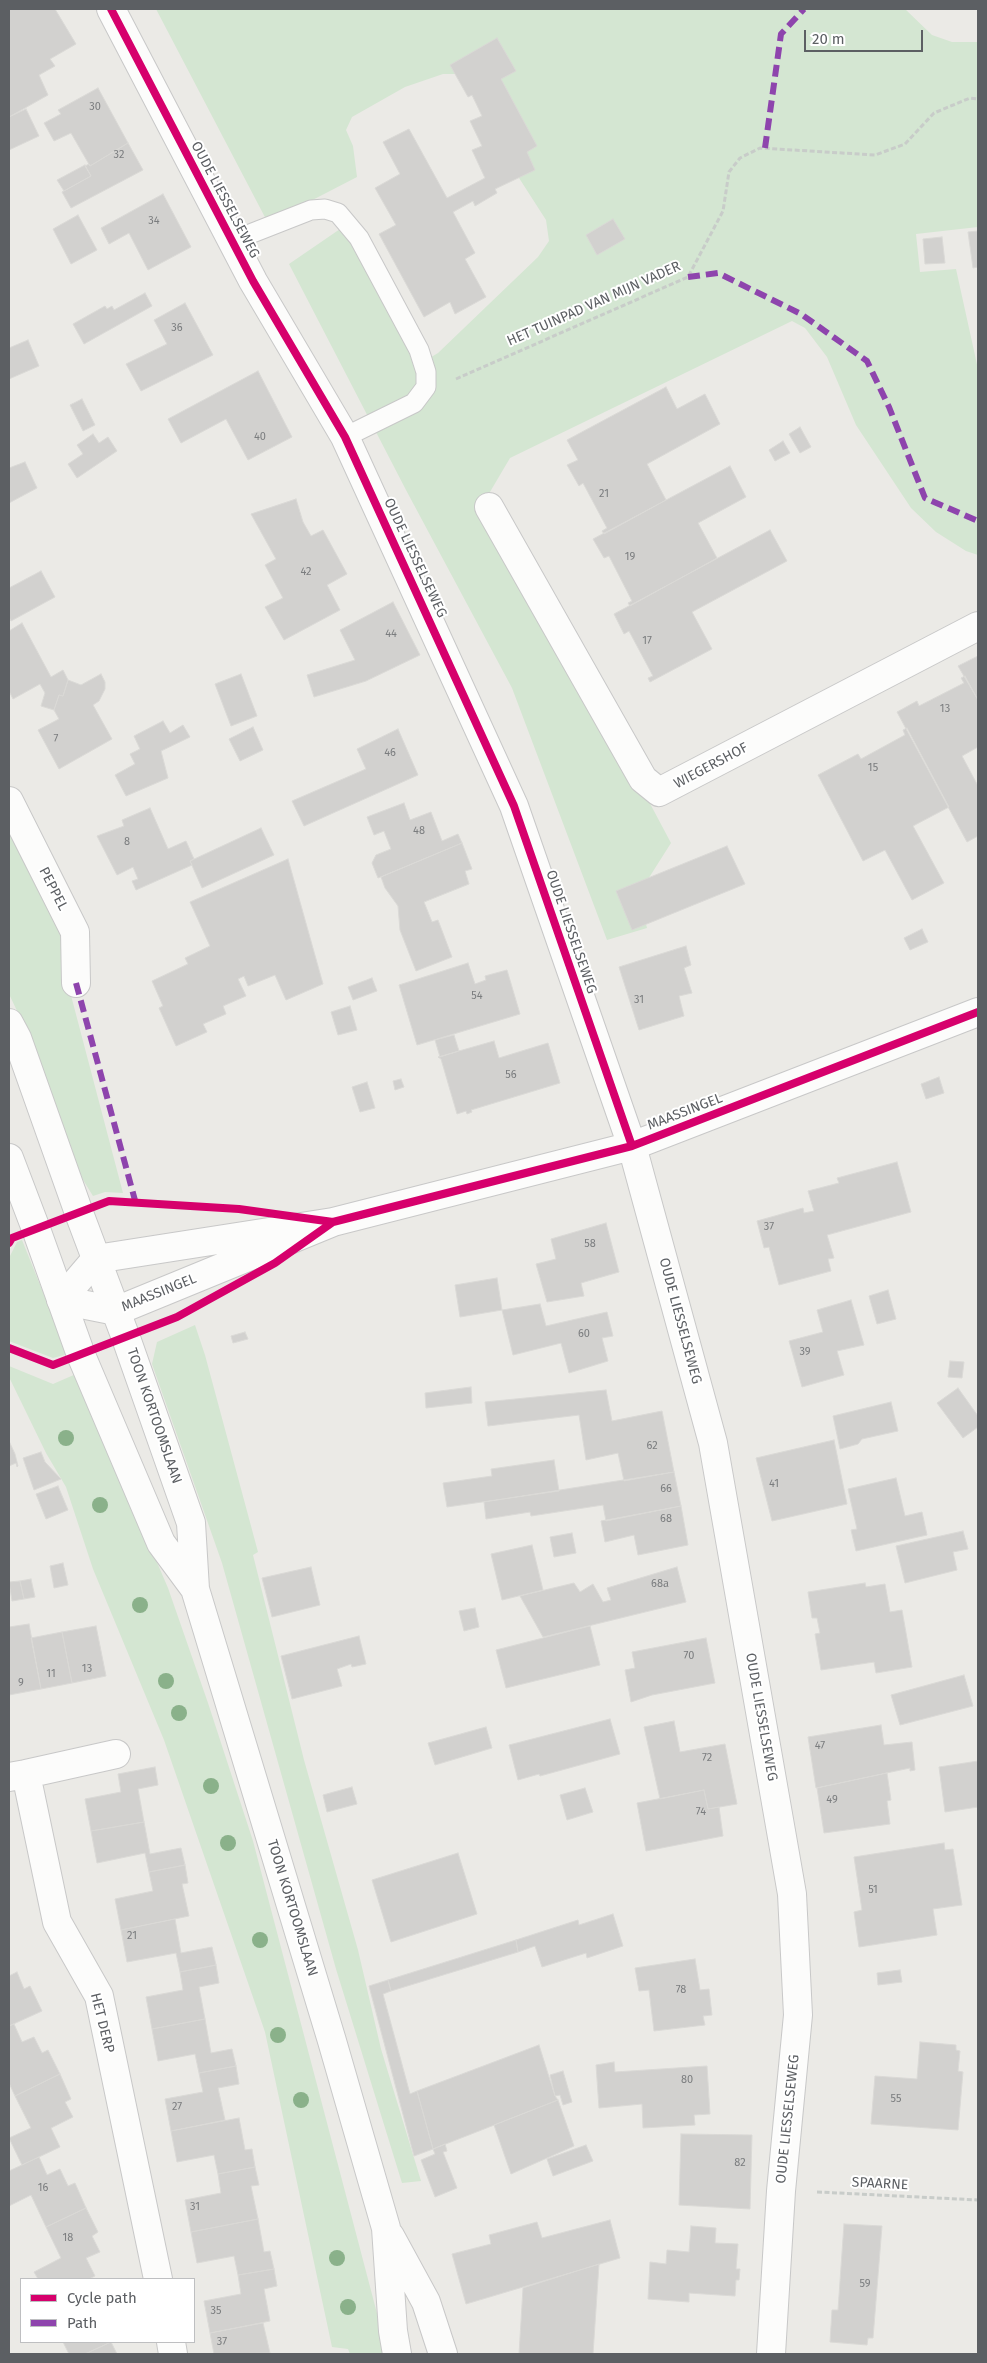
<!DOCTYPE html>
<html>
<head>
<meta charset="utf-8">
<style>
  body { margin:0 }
  #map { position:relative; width:987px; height:2363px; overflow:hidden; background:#ebeae6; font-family:"Fira Sans",sans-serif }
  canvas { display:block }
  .frame { position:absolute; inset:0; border:10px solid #5c5f63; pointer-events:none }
  .legend { position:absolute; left:20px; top:2278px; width:175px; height:65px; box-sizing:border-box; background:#fff; border:1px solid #bebfc1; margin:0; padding:6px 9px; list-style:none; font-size:15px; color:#5c5f63 }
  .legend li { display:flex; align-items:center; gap:10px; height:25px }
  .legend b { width:25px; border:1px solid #bebfc1 }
  .scale { position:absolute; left:804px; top:30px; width:119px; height:22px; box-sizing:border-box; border:2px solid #5c5f63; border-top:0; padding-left:6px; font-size:15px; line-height:18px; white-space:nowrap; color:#5c5f63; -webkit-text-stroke:4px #fff; paint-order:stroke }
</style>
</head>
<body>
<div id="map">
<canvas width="987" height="2363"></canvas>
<div class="frame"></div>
<ul class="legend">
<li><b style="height:6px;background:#d6006c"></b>Cycle path</li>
<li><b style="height:6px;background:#8e44ad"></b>Path</li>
</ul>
<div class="scale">20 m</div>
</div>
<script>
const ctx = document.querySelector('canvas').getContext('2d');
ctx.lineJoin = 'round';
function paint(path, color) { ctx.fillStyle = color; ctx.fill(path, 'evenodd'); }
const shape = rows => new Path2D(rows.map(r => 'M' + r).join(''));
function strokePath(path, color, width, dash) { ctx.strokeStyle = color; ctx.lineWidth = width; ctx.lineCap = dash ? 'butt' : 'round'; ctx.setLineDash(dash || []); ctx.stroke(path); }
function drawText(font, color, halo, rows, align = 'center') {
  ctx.font = font + ' "Fira Sans",sans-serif'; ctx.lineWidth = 4; ctx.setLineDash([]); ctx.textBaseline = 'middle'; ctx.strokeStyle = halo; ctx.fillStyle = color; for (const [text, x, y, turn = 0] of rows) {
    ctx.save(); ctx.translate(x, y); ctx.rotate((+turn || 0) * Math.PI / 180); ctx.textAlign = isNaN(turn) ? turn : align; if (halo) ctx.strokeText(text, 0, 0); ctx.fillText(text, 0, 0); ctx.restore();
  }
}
paint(shape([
  [156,9,905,9,932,35,952,42,978,42,978,227,916,234,920,272,956,269,978,369,978,555,966,551,936,532,911,508,856,425,827,357,805,328,792,321,510,458,487,497,671,843,638,895,647,928,607,940,512,688,406,490,289,264,343,227,428,359,438,353,538,257,549,241,546,220,494,139,470,80,460,74,443,74,405,87,352,117,346,130,353,146,357,177,268,223],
  [9,821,69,935,61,966,68,984,123,1193,105,1192,93,1196,77,1170,18,1013,9,994],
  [22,1240,68,1354,53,1358,9,1341,9,1258,17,1242],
  [195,1325,205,1355,258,1552,253,1555,304,1760,358,1950,381,2049,421,2181,402,2183,336,1969,222,1563,152,1364,157,1342],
  [9,1366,53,1384,76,1374,168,1588,208,1703,253,1841,379,2321,383,2354,350,2354,348,2349,332,2347,265,2032,164,1740,93,1569,66,1487,46,1453,9,1377]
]), '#d4e6d2');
const building = shape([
  [9,9,55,9,76,44,50,59,55,66,39,75,48,95,9,117,9,9],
  [497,38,516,71,501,79,537,146,527,152,535,170,495,189,497,193,475,206,473,201,453,212,475,253,465,259,486,297,455,314,450,302,424,317,379,234,396,225,375,188,400,174,383,142,409,129,447,198,485,178,472,150,482,146,470,121,482,116,472,95,468,97,450,65,497,38],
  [98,88,128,143,90,166,71,133,54,141,44,123,61,114,58,110,98,88],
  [26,109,39,136,9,150,9,117,26,109],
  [128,143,143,170,71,208,62,192,91,176,85,166,89,164,90,166,128,143],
  [85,165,91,176,64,191,57,180,85,165],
  [163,194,191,247,148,270,129,233,109,244,101,228,163,194],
  [78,215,97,250,71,264,53,229,78,215],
  [613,219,625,239,597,255,586,235,613,219],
  [978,231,978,267,973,268,968,232,978,231],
  [942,237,945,263,925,264,923,239,942,237],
  [145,293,152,306,84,344,73,324,105,306,107,309,112,306,114,310,145,293],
  [185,303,213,355,141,391,126,364,167,344,154,320,185,303],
  [28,340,39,366,9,379,9,348,28,340],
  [258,371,292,437,248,460,226,419,181,443,168,419,258,371],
  [666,387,677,409,705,394,720,424,647,464,666,500,604,534,602,531,607,528,583,483,579,486,567,465,578,460,567,440,666,387],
  [82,399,95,425,83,431,70,405,82,399],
  [800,427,811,447,800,453,789,434,800,427],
  [93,434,99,443,108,437,117,451,77,478,68,464,83,454,77,445,93,434],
  [783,441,790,453,775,461,769,450,783,441],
  [25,462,37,488,9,503,9,468,25,462],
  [730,466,746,497,698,523,717,558,630,606,628,603,632,601,609,556,604,558,593,539,730,466],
  [296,499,303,522,311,536,323,530,347,574,327,585,340,610,284,640,265,607,283,598,265,565,276,559,251,514,296,499],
  [770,530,787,561,692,612,712,649,650,682,648,678,653,676,629,631,624,634,614,614,770,530],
  [41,571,55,597,11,621,9,617,9,588,41,571],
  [393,602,420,655,366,681,314,697,307,675,355,660,340,630,393,602],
  [22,623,51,677,63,670,68,680,63,696,59,695,54,710,41,706,45,693,40,684,13,699,9,691,9,631,22,623],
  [978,656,978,700,958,666,978,656],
  [101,674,105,682,105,689,99,701,93,705,112,739,59,769,38,730,59,719,54,710,59,695,63,696,68,680,81,685,101,674],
  [241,674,257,716,231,726,215,684,241,674],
  [965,676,978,700,978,747,962,756,978,786,978,836,967,842,897,712,917,701,919,706,964,683,961,678,965,676],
  [163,721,170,733,183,725,190,737,161,751,168,778,126,796,115,775,135,764,130,754,140,749,134,736,163,721],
  [253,727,263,750,240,761,229,739,253,727],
  [907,728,949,807,913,826,944,883,912,900,885,850,863,861,818,775,858,754,861,759,905,735,903,730,907,728],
  [398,729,418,775,304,826,292,801,366,769,357,749,398,729],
  [404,803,410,820,431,812,442,841,458,834,462,843,378,878,372,863,376,855,391,849,384,831,374,835,367,817,404,803],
  [150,808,168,849,186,841,194,859,190,861,192,865,136,890,132,881,138,879,133,867,117,875,97,836,124,826,122,820,150,808],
  [261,828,274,855,202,888,190,861,261,828],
  [462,843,472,869,465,871,469,884,424,902,432,922,438,920,452,957,416,971,400,930,398,906,385,888,381,877,462,843],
  [727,846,745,884,632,930,616,891,727,846],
  [288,859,323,984,286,1000,275,975,248,986,244,976,238,979,246,996,223,1006,226,1014,203,1024,207,1032,176,1046,159,1008,163,1006,152,981,188,964,185,958,210,946,190,902,288,859],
  [922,929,928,942,910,950,904,938,922,929],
  [686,946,691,965,684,968,692,993,679,996,684,1016,639,1030,619,967,686,946],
  [468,963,475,984,486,980,485,976,507,970,520,1014,417,1045,399,985,468,963],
  [372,978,377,991,353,1000,348,987,372,978],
  [350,1006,357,1030,338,1035,331,1012,350,1006],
  [454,1035,459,1051,440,1057,435,1040,454,1035],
  [494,1041,499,1058,548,1043,560,1083,471,1110,472,1112,467,1114,466,1111,457,1114,441,1059,438,1057,494,1041],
  [939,1077,944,1093,926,1099,921,1084,939,1077],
  [401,1079,404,1087,395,1090,393,1081,401,1079],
  [367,1082,375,1108,360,1112,352,1087,367,1082],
  [897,1162,911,1212,827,1235,834,1258,828,1259,831,1271,779,1285,769,1247,764,1248,757,1221,803,1208,804,1213,814,1211,808,1191,839,1183,837,1178,897,1162],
  [606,1223,619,1272,581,1283,584,1296,547,1302,536,1264,556,1259,551,1239,606,1223],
  [497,1278,502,1310,460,1317,455,1285,497,1278],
  [888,1290,896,1319,877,1324,869,1296,888,1290],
  [851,1300,864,1345,837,1351,844,1375,802,1387,789,1341,823,1332,817,1310,851,1300],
  [540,1304,546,1326,607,1312,613,1336,602,1338,608,1361,569,1373,561,1343,513,1355,502,1310,540,1304],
  [245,1332,248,1339,233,1343,231,1336,245,1332],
  [950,1361,964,1362,962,1378,948,1377,950,1361],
  [471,1387,472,1403,426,1408,425,1393,471,1387],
  [958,1388,978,1416,978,1427,963,1438,937,1403,958,1388],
  [606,1390,612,1421,662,1411,674,1472,624,1481,618,1453,586,1460,579,1415,488,1426,485,1402,606,1390],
  [891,1402,898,1431,862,1439,858,1444,840,1449,833,1416,891,1402],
  [834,1440,847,1504,772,1521,756,1458,834,1440],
  [9,1441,15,1454,18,1466,17,1467,16,1463,9,1466,9,1441],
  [41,1452,45,1462,61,1479,34,1490,23,1458,41,1452],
  [554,1460,559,1491,447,1507,443,1483,492,1476,491,1469,554,1460],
  [674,1472,681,1506,606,1521,603,1505,531,1516,530,1512,486,1519,484,1502,674,1472],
  [896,1478,905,1516,922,1512,927,1535,856,1551,851,1530,857,1529,848,1489,896,1478],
  [58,1486,68,1510,46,1519,36,1494,58,1486],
  [681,1506,688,1545,638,1555,634,1535,605,1542,601,1521,681,1506],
  [963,1531,968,1549,953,1552,957,1570,905,1583,896,1546,963,1531],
  [572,1533,576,1553,554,1557,550,1537,572,1533],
  [532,1545,543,1590,502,1600,491,1554,532,1545],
  [63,1563,68,1585,54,1588,50,1566,63,1563],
  [311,1567,320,1605,272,1617,262,1578,311,1567],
  [677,1567,686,1602,543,1637,520,1596,574,1583,580,1592,593,1584,603,1602,611,1600,607,1588,677,1567],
  [31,1579,35,1597,24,1599,20,1581,31,1579],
  [20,1581,24,1599,12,1601,9,1582,20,1581],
  [865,1583,866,1587,885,1584,890,1612,902,1610,912,1667,876,1673,874,1662,821,1670,815,1634,820,1633,817,1618,812,1618,808,1592,865,1583],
  [475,1608,479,1627,464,1631,459,1611,475,1608],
  [29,1624,41,1689,9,1695,9,1627,29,1624],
  [96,1626,106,1676,72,1683,62,1632,96,1626],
  [590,1626,600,1665,506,1688,496,1650,590,1626],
  [62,1632,72,1683,41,1689,31,1638,62,1632],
  [359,1636,366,1664,352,1667,351,1664,337,1669,342,1686,292,1699,281,1656,359,1636],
  [706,1638,715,1683,652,1695,631,1702,625,1670,635,1668,632,1652,706,1638],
  [964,1675,973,1706,900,1725,891,1695,964,1675],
  [610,1719,620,1754,540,1776,539,1774,518,1780,509,1745,610,1719],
  [674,1721,680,1752,725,1744,737,1804,708,1809,704,1790,660,1799,644,1727,674,1721],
  [881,1725,884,1745,912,1742,915,1770,910,1771,910,1768,816,1788,808,1737,881,1725],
  [486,1727,492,1748,435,1765,428,1743,486,1727],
  [978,1761,978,1807,945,1812,939,1767,978,1761],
  [155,1767,158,1785,138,1789,144,1822,91,1831,85,1799,121,1792,118,1774,155,1767],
  [887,1773,891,1800,887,1801,890,1824,824,1833,817,1788,887,1773],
  [352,1787,357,1804,327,1812,323,1795,352,1787],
  [585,1788,593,1812,567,1820,560,1795,585,1788],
  [704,1790,708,1809,719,1807,723,1836,646,1851,637,1803,704,1790],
  [144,1822,150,1854,181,1848,185,1865,149,1872,145,1853,97,1863,91,1831,144,1822],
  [944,1843,945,1850,953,1849,962,1905,933,1909,937,1935,859,1947,854,1912,862,1910,854,1857,944,1843],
  [458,1853,477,1914,391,1942,372,1880,458,1853],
  [185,1865,188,1883,182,1884,189,1916,121,1930,115,1899,153,1891,149,1872,185,1865],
  [613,1914,623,1946,587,1958,586,1953,542,1967,535,1946,518,1952,516,1940,578,1920,579,1925,613,1914],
  [175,1919,181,1953,212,1947,216,1965,180,1972,176,1953,127,1962,121,1930,175,1919],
  [516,1940,518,1952,391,1991,388,1980,516,1940],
  [695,1959,700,1990,709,1989,712,2015,703,2016,705,2025,654,2031,649,1990,639,1991,635,1968,695,1959],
  [216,1965,219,1983,199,1987,205,2019,152,2029,146,1997,183,1990,180,1972,216,1965],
  [900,1970,902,1982,878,1985,877,1973,900,1970],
  [17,1972,24,1989,30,1986,42,2011,9,2026,9,1976,17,1972],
  [388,1980,391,1991,383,1994,410,2094,417,2091,433,2149,414,2156,369,1986,388,1980],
  [205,2019,211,2053,232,2049,236,2066,199,2073,195,2054,158,2061,152,2029,205,2019],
  [14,2024,22,2042,34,2037,42,2053,48,2050,60,2074,15,2096,9,2083,9,2026,14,2024],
  [920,2042,956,2045,956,2050,960,2051,958,2071,963,2072,958,2130,871,2124,875,2076,917,2079,920,2042],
  [539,2045,555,2096,558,2100,433,2149,417,2091,539,2045],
  [614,2062,615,2072,707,2066,710,2114,694,2115,695,2125,643,2128,642,2104,599,2108,596,2065,614,2062],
  [236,2066,239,2084,218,2088,225,2120,171,2131,165,2099,203,2092,199,2073,236,2066],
  [563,2071,572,2102,563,2105,560,2095,555,2096,550,2075,563,2071],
  [60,2074,71,2099,65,2102,73,2117,51,2128,60,2147,22,2165,9,2138,31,2128,15,2096,60,2074],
  [558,2100,574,2146,511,2174,494,2125,558,2100],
  [239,2118,245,2150,252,2149,255,2167,218,2174,214,2155,177,2162,171,2131,239,2118],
  [681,2134,752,2135,750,2209,679,2205,681,2134],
  [445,2144,447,2151,443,2152,457,2188,435,2197,421,2160,435,2154,433,2149,445,2144],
  [586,2145,593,2161,553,2176,547,2159,586,2145],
  [39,2157,47,2175,60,2169,68,2186,75,2183,86,2208,46,2227,31,2195,9,2206,9,2171,39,2157],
  [255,2167,259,2185,251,2186,258,2219,191,2232,185,2200,221,2193,218,2174,255,2167],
  [86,2208,98,2232,92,2236,100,2252,86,2258,95,2276,89,2279,38,2279,34,2272,61,2258,46,2227,86,2208],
  [258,2219,264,2252,270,2251,274,2269,238,2275,234,2256,197,2263,191,2232,258,2219],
  [610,2220,620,2258,466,2304,452,2254,491,2244,489,2235,537,2222,542,2238,610,2220],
  [844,2224,882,2226,873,2338,868,2338,867,2345,830,2342,832,2310,838,2310,844,2224],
  [691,2226,716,2228,715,2243,738,2244,736,2269,740,2269,739,2280,736,2280,735,2296,689,2293,689,2302,648,2299,650,2262,666,2264,667,2250,689,2252,691,2226],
  [599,2264,593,2354,519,2354,523,2288,599,2264],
  [274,2269,277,2286,264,2289,270,2321,210,2333,204,2301,241,2294,238,2275,274,2269],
  [263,2323,270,2353,214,2354,210,2333,263,2323],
  [63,2342,111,2342,85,2354,69,2354,63,2342],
  [111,2342,117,2354,85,2354,111,2342]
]);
paint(building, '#d2d1cf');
strokePath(building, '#dad9d6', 1);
const service = shape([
  [232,241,311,210,325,209,338,213,359,238,419,350,426,372,426,387,414,403,345,437]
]);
const minor = shape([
  [111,9,253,281,345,437,514,806,632,1146,713,1443,792,1894,798,2015,781,2191,771,2354],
  [489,507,643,779,659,792,978,626],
  [9,801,75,932,76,983],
  [333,1222,116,1311,61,1300,96,1259,333,1222,632,1146,978,1012],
  [26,1774,116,1754],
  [9,1777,26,1774,57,1922,99,1996,158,2279],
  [171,2342,173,2354]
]);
const tertiary = shape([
  [9,1023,17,1038,79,1213,126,1338,191,1523,195,1589,332,2041,386,2228,393,2331,397,2354],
  [9,1158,36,1229,81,1355,161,1543,195,1589],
  [390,2236,426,2302,443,2354]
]);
strokePath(service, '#c8c8c8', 21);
strokePath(minor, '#c8c8c8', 30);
strokePath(tertiary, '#c8c8c8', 30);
strokePath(shape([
  [456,379,688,277,723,211,729,172,740,158,760,148,875,155,905,144,934,113,970,98,978,99],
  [817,2192,978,2200]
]), '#c8ccc9', 3, [5, 2.5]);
strokePath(service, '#fcfcfb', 19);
strokePath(minor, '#fcfcfb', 28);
strokePath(tertiary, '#fcfcfb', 28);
strokePath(shape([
  [765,148,781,34,804,9],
  [688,277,718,273,801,314,867,361,889,407,925,498,978,521],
  [76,983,136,1204]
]), '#8e44ad', 6, [12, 6]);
strokePath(shape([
  [111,9,253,281,345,437,514,806,632,1146],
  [9,1243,12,1238,109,1201,239,1209,333,1222],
  [9,1348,53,1365,177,1317,275,1263,333,1222,632,1146,978,1012]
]), '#d6006c', 8);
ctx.fillStyle = '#8ab18a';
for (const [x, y] of [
  [66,1438],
  [100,1505],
  [140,1605],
  [166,1681],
  [179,1713],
  [211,1786],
  [228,1843],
  [260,1940],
  [278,2035],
  [301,2100],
  [337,2258],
  [348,2307]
]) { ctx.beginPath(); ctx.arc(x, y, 8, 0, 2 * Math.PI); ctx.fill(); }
drawText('11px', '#7b7d7f', null, [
  ["30",95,107],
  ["32",119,155],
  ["34",154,221],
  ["36",177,328],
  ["40",260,437],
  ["21",604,494],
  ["19",630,557],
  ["42",306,572],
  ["44",391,634],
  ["17",647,641],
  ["13",945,709],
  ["7",56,739],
  ["46",390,753],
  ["15",873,768],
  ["48",419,831],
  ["8",127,842],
  ["54",477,996],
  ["31",639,1000],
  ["56",511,1075],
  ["37",769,1227],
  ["58",590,1244],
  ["60",584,1334],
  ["39",805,1352],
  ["62",652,1446],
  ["41",774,1484],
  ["66",666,1489],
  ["68",666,1519],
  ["68a",660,1584],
  ["70",689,1656],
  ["13",87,1669],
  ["11",51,1674],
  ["9",21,1683],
  ["47",820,1746],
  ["72",707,1758],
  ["49",832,1800],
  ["74",701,1812],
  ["51",873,1890],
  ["21",132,1936],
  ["78",681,1990],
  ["80",687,2080],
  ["55",896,2099],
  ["27",177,2107],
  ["82",740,2163],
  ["16",43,2188],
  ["31",195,2207],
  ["18",68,2238],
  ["59",865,2284],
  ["35",216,2311],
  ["37",222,2342]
]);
drawText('14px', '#5c5f63', '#fff', [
  ["OUDE LIESSELSEWEG",225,200,62],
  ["HET TUINPAD VAN MIJN VADER",594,304,-24],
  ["OUDE LIESSELSEWEG",415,558,65],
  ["WIEGERSHOF",711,766,-28],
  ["PEPPEL",53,889,63],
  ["OUDE LIESSELSEWEG",571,932,71],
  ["MAASSINGEL",685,1112,-21],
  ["MAASSINGEL",159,1293,-22],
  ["OUDE LIESSELSEWEG",680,1321,75],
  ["TOON KORTOOMSLAAN",154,1416,71],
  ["OUDE LIESSELSEWEG",761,1717,80],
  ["TOON KORTOOMSLAAN",292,1908,73],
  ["HET DERP",102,2023,76],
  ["OUDE LIESSELSEWEG",788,2119,-84],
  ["SPAARNE",880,2184,3]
]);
</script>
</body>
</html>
